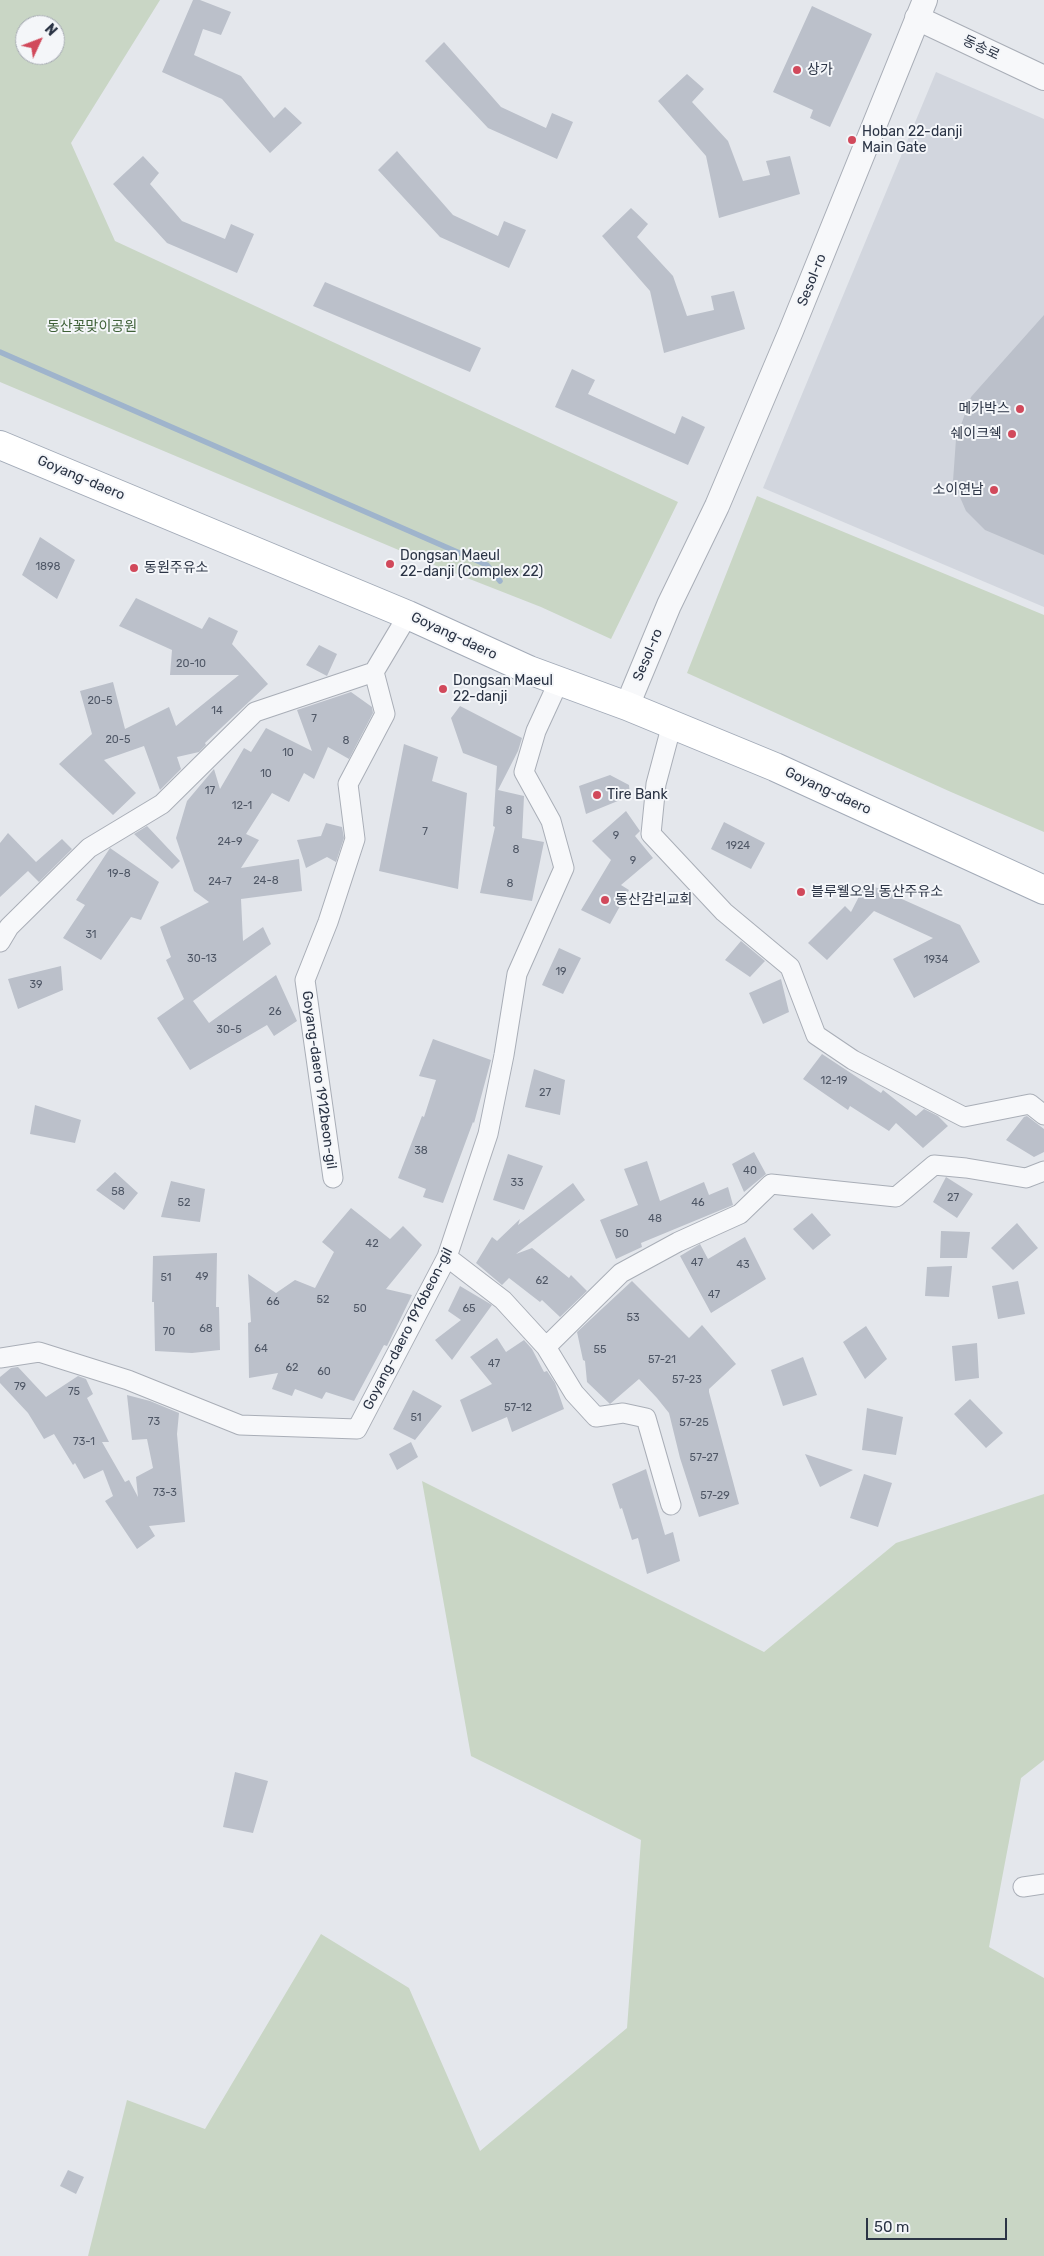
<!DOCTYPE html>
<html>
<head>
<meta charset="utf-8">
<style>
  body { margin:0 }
  #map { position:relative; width:1044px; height:2256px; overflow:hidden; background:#e4e7ec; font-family:Rubik,sans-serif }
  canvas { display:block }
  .north { position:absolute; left:15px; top:15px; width:50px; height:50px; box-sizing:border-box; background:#f4f6f9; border:1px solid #a4a8b1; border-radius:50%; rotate:47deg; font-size:14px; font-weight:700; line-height:20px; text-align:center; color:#2b3445 }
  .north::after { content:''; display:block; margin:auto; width:18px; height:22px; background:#d1495b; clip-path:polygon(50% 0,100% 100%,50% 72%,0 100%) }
  .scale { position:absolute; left:866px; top:2218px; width:141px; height:22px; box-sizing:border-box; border:2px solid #2b3445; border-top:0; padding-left:6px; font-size:15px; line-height:18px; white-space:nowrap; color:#2b3445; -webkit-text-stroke:4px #f4f6f9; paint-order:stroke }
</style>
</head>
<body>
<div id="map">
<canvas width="1044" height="2256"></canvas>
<div class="north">N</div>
<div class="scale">50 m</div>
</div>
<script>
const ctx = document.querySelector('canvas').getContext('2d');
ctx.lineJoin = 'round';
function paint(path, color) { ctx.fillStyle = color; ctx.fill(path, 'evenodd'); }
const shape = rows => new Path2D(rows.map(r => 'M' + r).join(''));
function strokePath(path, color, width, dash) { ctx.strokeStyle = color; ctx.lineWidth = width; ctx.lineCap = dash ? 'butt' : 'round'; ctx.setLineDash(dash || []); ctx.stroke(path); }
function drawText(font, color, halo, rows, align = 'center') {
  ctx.font = font + ' Rubik,"Noto Sans KR",sans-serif'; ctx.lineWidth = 4; ctx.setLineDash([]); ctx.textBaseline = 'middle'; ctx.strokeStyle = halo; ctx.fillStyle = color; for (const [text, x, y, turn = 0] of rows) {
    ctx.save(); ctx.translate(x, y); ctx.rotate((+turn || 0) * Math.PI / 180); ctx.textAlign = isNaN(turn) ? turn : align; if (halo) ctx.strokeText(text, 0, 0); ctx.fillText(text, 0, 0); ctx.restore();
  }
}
paint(shape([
  [936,72,1044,119,1044,607,763,488]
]), '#d2d6de');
paint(shape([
  [0,0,160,0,71,143,115,241,678,502,611,639,541,607,439,567,0,382],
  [25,25,55,25,55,55,25,55],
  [757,496,1044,615,1044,832,951,792,687,673],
  [422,1481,764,1652,896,1543,1044,1494,1044,1760,1021,1778,989,1947,1044,1978,1044,2256,88,2256,127,2100,205,2129,321,1934,409,1988,480,2151,627,2028,641,1840,471,1756]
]), '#c9d6c5');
strokePath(shape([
  [0,352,487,565,500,581]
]), '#9fb4cc', 5.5);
paint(shape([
  [193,0,200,0,231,12,221,35,203,29,194,55,241,76,274,118,285,107,302,123,270,153,222,99,162,72],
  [812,6,872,34,830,127,810,118,813,110,773,92],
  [444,42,501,107,546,128,552,113,573,122,557,159,488,128,425,61],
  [687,74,704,89,692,102,728,141,743,181,770,175,766,161,790,156,800,194,719,218,706,156,658,101],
  [397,151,453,215,498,236,504,221,526,230,509,268,440,237,378,170],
  [143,156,159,173,150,184,182,221,225,239,231,224,254,234,237,273,167,243,113,184],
  [631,208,648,224,637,237,673,276,687,316,714,310,711,296,734,291,745,329,664,353,650,291,602,236],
  [325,282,481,348,470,372,313,306],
  [1044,315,1044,555,985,530,966,511,953,481,956,439,971,397],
  [572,369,595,380,588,394,675,434,682,416,705,427,688,465,555,407],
  [40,537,75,560,57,599,22,575],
  [136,598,202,629,209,617,238,631,232,644,268,684,205,743,206,745,199,752,177,757,181,769,160,790,144,746,104,760,136,793,113,815,59,764,92,734,80,691,113,682,125,729,169,707,176,726,239,675,170,675,172,650,119,626],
  [319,645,337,654,327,676,306,665],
  [351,692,372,707,373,713,349,759,328,747,314,779,304,773,289,802,272,793,246,834,259,840,241,868,299,859,302,891,241,899,243,941,263,927,271,944,193,1001,209,1023,276,975,297,1021,274,1036,267,1025,190,1070,157,1018,184,999,166,960,171,957,160,927,209,902,194,891,176,838,187,801,214,769,220,789,244,748,251,752,266,728,312,751,297,710],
  [460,706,522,738,518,751,498,790,524,796,522,838,544,842,532,901,480,893,495,827,493,826,497,766,463,753,451,718],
  [404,744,438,757,432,781,467,793,458,889,379,871],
  [610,775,629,785,630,796,586,814,579,786],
  [626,811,640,831,635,836,653,858,621,885,629,890,610,924,581,910,611,860,592,841],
  [724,822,765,843,751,869,711,849],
  [326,823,342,827,344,838,336,862,327,857,306,868,297,840,321,836],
  [147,826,180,861,172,869,134,834],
  [8,833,36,862,62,839,72,849,39,882,28,871,0,897,0,843],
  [110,848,159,882,141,920,131,917,101,960,63,938,85,905,76,900],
  [866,883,960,925,980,962,914,998,893,959,933,938,874,911,827,960,808,943,845,906,851,912],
  [741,941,765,961,750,977,725,960],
  [559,948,581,958,563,994,542,985],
  [61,966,63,990,18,1009,8,979],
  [781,979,789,1012,763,1024,749,993],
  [433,1039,491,1060,474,1123,473,1122,443,1203,423,1197,426,1189,398,1178,422,1116,424,1117,436,1080,419,1076],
  [822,1054,881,1093,883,1090,916,1116,924,1109,938,1116,948,1126,923,1148,896,1123,889,1131,850,1106,848,1110,803,1079],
  [534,1069,565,1080,560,1115,525,1107],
  [35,1105,81,1120,75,1143,30,1134],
  [1027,1116,1044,1129,1044,1152,1034,1157,1006,1140,1024,1117],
  [754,1152,766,1174,744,1192,732,1164],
  [508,1154,543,1166,524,1210,493,1200],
  [647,1161,660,1201,704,1182,709,1195,728,1187,733,1205,641,1243,642,1247,616,1259,600,1220,638,1205,624,1169],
  [115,1172,138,1193,124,1210,96,1190],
  [946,1177,973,1194,957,1218,933,1202],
  [171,1181,205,1189,200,1222,161,1217],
  [573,1183,585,1200,516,1254,532,1248,569,1278,571,1275,587,1291,560,1317,542,1300,540,1302,509,1278,502,1285,476,1263,492,1237,497,1241,520,1219,518,1225],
  [351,1208,390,1239,403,1226,422,1245,386,1289,412,1295,387,1346,384,1345,354,1401,326,1392,322,1399,295,1389,292,1396,272,1389,278,1373,249,1378,248,1323,251,1322,248,1274,276,1293,295,1280,315,1288,334,1252,322,1242],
  [812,1213,831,1235,813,1250,793,1229],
  [1017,1223,1038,1248,1013,1270,991,1248],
  [941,1231,970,1232,967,1258,940,1258],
  [745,1237,766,1279,711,1313,680,1256,700,1244,708,1259],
  [217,1253,216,1307,219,1307,220,1350,192,1353,155,1351,154,1302,152,1302,153,1256],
  [952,1266,949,1297,925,1296,927,1267],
  [632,1281,689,1338,702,1325,736,1364,709,1389,709,1392,739,1504,699,1517,680,1458,669,1413,657,1398,639,1379,610,1404,587,1382,585,1361,583,1360,577,1332],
  [1018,1281,1025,1314,998,1319,992,1286],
  [460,1286,492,1305,452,1360,435,1340,461,1320,448,1311],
  [866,1326,887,1359,865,1379,843,1342],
  [497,1338,506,1352,524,1340,532,1349,544,1372,547,1371,555,1383,564,1409,512,1432,507,1417,472,1432,460,1400,492,1384,470,1357],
  [977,1343,979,1378,955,1381,952,1346],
  [803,1357,817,1395,783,1406,771,1370],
  [18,1367,46,1397,78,1376,86,1379,93,1394,87,1398,109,1442,102,1442,125,1482,129,1480,138,1497,136,1477,153,1468,147,1439,132,1440,127,1395,150,1401,179,1413,177,1434,185,1522,149,1526,155,1536,137,1549,105,1501,113,1496,103,1470,84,1479,75,1463,73,1465,54,1434,44,1439,28,1413,0,1383,0,1377,11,1368],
  [413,1390,442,1406,415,1440,393,1429],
  [970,1399,1003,1433,986,1448,954,1414],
  [867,1408,903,1417,896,1455,862,1450],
  [411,1442,418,1457,397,1470,389,1454],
  [805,1454,853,1470,820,1487],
  [646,1469,665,1535,673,1532,680,1561,647,1574,638,1538,632,1540,622,1508,620,1509,612,1484],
  [864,1474,892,1483,878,1527,850,1518],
  [235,1772,268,1781,253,1833,223,1827],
  [68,2170,84,2177,76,2194,60,2186]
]), '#bbc0ca');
const minor = shape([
  [672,724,656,784,651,834,724,912,790,967,816,1035,853,1060,964,1117,1030,1104,1044,1115],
  [0,942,9,927,89,848,162,804,255,712,374,672,408,615],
  [333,1178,305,980,328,922,355,839,348,784,385,714,374,672],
  [447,1257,503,1300,546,1347,621,1273,678,1242,740,1214,771,1184,896,1197,934,1165,966,1168,1026,1178,1044,1171],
  [546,1347,574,1393,596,1417,623,1413,646,1418,671,1505],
  [0,1358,39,1352,128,1380,240,1425,357,1429,447,1257,488,1134,504,1055,517,974,564,868,551,821,524,772,536,731,559,681],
  [1023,1887,1044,1884]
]);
const tertiary = shape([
  [917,18,1044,78],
  [627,706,669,605,717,506,791,331,925,0]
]);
const primary = shape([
  [0,445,408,615,529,670,627,706,775,767,1044,890]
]);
strokePath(minor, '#a9aeb7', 21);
strokePath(tertiary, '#a9aeb7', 26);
strokePath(primary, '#a3abb8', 30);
strokePath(minor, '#f7f8fa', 19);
strokePath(tertiary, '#f7f8fa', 24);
strokePath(primary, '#fff', 28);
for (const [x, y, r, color] of [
  [797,70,5,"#d1495b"],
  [852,140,5,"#d1495b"],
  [1020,409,5,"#d1495b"],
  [1012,434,5,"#d1495b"],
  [994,490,5,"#d1495b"],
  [390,564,5,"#d1495b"],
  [134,568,5,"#d1495b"],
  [443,689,5,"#d1495b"],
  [597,795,5,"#d1495b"],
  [801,892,5,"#d1495b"],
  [605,900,5,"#d1495b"]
]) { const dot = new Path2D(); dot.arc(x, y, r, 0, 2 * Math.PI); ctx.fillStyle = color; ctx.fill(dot); strokePath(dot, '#f4f6f9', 2); }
drawText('11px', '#4f5766', null, [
  ["1898",48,567],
  ["20-10",191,664],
  ["20-5",100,701],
  ["14",217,711],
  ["7",314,719],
  ["20-5",118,740],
  ["8",346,741],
  ["10",288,753],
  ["10",266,774],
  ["17",210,791],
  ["12-1",242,806],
  ["8",509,811],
  ["7",425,832],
  ["9",616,836],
  ["24-9",230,842],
  ["1924",738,846],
  ["8",516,850],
  ["9",633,861],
  ["19-8",119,874],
  ["24-8",266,881],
  ["24-7",220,882],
  ["8",510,884],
  ["31",91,935],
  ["30-13",202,959],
  ["1934",936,960],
  ["19",561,972],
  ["39",36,985],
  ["26",275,1012],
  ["30-5",229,1030],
  ["12-19",834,1081],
  ["27",545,1093],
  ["38",421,1151],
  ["40",750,1171],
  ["33",517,1183],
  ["58",118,1192],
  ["27",953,1198],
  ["52",184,1203],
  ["46",698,1203],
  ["48",655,1219],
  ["50",622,1234],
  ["42",372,1244],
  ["47",697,1263],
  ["43",743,1265],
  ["49",202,1277],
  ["51",166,1278],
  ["62",542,1281],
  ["47",714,1295],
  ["52",323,1300],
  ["66",273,1302],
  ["50",360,1309],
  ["65",469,1309],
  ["53",633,1318],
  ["68",206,1329],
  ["70",169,1332],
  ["64",261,1349],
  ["55",600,1350],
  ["57-21",662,1360],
  ["47",494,1364],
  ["62",292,1368],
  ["60",324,1372],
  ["57-23",687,1380],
  ["79",20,1387],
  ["75",74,1392],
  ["57-12",518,1408],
  ["51",416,1418],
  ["73",154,1422],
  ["57-25",694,1423],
  ["73-1",84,1442],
  ["57-27",704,1458],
  ["73-3",165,1493],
  ["57-29",715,1496]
]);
drawText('14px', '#2b3445', '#f4f6f9', [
  ["동송로",981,48,25],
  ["Sesol-ro",812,280,-68],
  ["Goyang-daero",81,478,23],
  ["Goyang-daero",454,636,25],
  ["Sesol-ro",648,655,-67],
  ["Goyang-daero",828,791,25],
  ["Goyang-daero 1912beon-gil",319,1080,82],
  ["Goyang-daero 1916beon-gil",408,1329,-63]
]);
drawText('14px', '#2b3445', '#f4f6f9', [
  ["상가",807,70],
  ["Hoban 22-danji",862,132],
  ["Main Gate",862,148],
  ["메가박스",1010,409,"right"],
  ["쉐이크쉑",1002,434,"right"],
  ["소이연남",984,490,"right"],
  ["Dongsan Maeul",400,556],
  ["22-danji (Complex 22)",400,572],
  ["동원주유소",144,568],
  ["Dongsan Maeul",453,681],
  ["22-danji",453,697],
  ["Tire Bank",607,795],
  ["블루웰오일 동산주유소",811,892],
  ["동산감리교회",615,900]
], 'left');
drawText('14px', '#3f6138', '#f4f6f9', [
  ["동산꽃맞이공원",92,327]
]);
</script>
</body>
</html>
